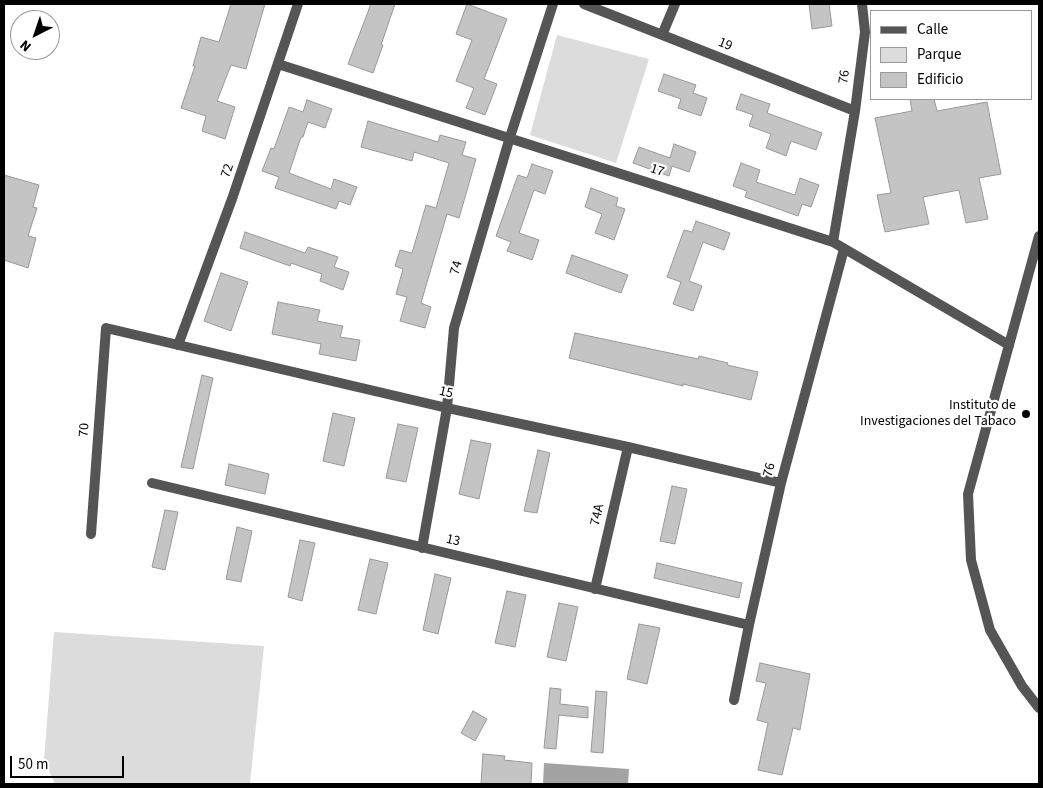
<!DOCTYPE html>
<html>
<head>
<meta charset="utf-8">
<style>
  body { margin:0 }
  #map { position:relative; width:1043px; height:788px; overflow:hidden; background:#fff; font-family:"Source Sans 3",sans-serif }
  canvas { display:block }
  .frame { position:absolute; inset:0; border:5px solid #000; pointer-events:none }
  .legend { position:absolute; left:870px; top:10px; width:162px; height:90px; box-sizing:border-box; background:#fff; border:1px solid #999; margin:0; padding:6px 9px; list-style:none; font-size:15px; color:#000 }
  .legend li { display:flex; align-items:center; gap:10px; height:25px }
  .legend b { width:25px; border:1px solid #999 }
  .north { position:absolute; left:10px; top:10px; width:50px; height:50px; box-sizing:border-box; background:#fff; border:1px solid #999; border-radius:50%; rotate:221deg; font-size:14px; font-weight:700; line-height:20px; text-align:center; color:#000 }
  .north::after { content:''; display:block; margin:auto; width:18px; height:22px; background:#000; clip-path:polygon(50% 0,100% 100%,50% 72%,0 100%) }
  .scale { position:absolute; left:10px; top:756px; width:114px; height:22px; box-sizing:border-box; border:2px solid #000; border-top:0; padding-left:6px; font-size:15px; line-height:18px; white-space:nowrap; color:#000; -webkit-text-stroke:4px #fff; paint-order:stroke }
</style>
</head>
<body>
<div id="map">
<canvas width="1043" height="788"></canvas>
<div class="frame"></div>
<ul class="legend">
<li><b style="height:6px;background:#555"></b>Calle</li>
<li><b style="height:14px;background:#dcdcdc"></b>Parque</li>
<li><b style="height:14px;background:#c4c4c4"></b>Edificio</li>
</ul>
<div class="north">N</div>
<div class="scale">50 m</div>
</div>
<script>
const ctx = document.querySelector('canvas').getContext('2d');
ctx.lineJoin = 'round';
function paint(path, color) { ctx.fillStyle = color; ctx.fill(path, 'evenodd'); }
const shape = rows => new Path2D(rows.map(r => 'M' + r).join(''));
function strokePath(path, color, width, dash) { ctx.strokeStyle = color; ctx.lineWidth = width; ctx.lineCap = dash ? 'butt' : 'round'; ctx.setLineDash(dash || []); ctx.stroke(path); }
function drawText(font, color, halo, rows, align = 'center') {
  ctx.font = font + ' "Source Sans 3",sans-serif'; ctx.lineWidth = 4.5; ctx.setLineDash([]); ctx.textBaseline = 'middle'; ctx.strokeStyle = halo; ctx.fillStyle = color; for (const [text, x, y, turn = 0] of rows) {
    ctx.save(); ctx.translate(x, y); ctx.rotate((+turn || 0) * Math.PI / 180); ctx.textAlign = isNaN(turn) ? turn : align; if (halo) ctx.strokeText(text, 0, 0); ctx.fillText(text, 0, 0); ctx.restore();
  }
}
paint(shape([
  [557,35,649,59,616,163,530,135],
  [54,632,264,646,250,784,55,784,44,760]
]), '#dcdcdc');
paint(shape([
  [544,763,629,769,628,784,543,784]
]), '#a3a3a3');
const building = shape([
  [231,4,265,4,246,69,231,65,217,101,235,107,225,139,202,131,206,116,181,108,195,66,193,66,201,37,219,42,231,4],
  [371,4,395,4,381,45,383,45,373,73,348,64,371,4],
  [467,4,507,19,484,79,497,84,485,115,466,108,474,88,456,81,472,40,456,34,467,4],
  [809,4,829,4,832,26,812,29,809,4],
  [664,74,696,85,693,93,707,98,701,116,678,108,681,99,658,91,664,74],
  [741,94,770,104,767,113,822,133,816,150,791,141,786,156,766,148,771,134,749,126,753,115,736,109,741,94],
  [910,99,934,99,937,111,987,102,1001,174,979,178,988,219,966,223,959,190,923,197,929,224,885,232,877,195,891,193,875,118,912,111,910,99],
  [307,100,332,109,325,128,308,122,303,137,301,137,289,173,331,189,334,179,357,187,350,205,339,201,336,209,275,188,279,177,262,171,271,148,274,149,289,107,303,112,307,100],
  [368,121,438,142,440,135,466,142,462,155,476,159,459,218,447,214,421,303,431,307,425,328,400,321,407,297,396,294,403,269,395,266,400,250,412,253,426,205,436,208,449,163,414,152,412,161,361,147,368,121],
  [674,144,696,152,689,172,672,166,669,176,633,163,639,147,670,158,674,144],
  [741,163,760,170,756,182,795,195,800,178,819,185,811,207,802,204,798,216,745,197,747,191,733,186,741,163],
  [532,164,553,171,545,194,534,190,519,233,539,240,532,260,507,251,511,242,496,236,518,175,527,178,532,164],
  [4,175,39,185,33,207,37,208,28,236,36,238,28,268,4,260,4,175],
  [591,188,618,198,616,206,625,209,614,240,595,233,602,214,585,207,591,188],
  [696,221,730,233,724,250,703,242,689,281,702,286,693,311,673,304,681,282,667,277,684,230,692,232,696,221],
  [245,232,305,253,308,247,338,257,334,267,349,272,343,290,320,281,322,274,291,263,290,266,240,248,245,232],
  [572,255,628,275,621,293,566,273,572,255],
  [221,273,248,282,231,331,204,321,221,273],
  [278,302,320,310,317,321,343,326,340,337,360,340,356,361,319,354,321,344,272,334,278,302],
  [575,333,698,359,699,356,728,363,727,365,758,372,751,400,683,384,683,386,659,380,569,358,575,333],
  [202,375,213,378,193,469,181,467,202,375],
  [333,413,355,418,344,466,323,461,333,413],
  [398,424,418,428,406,482,386,478,398,424],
  [471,440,491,444,479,499,459,494,471,440],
  [538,450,550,453,537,513,524,511,538,450],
  [229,464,269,474,265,494,225,485,229,464],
  [672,486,687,489,675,544,660,541,672,486],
  [165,510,178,512,165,570,152,567,165,510],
  [237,527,252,531,241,582,226,579,237,527],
  [300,540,315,543,302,601,288,597,300,540],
  [370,559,388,563,376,614,358,610,370,559],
  [657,563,742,583,739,598,654,578,657,563],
  [435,574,451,578,438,634,423,630,435,574],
  [507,591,526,595,515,647,495,643,507,591],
  [559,603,578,607,566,661,547,657,559,603],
  [639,624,660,628,647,684,627,679,639,624],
  [760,663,810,674,800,730,793,728,782,775,758,770,768,723,757,720,766,683,756,681,760,663],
  [550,688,561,689,560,704,588,707,588,718,559,715,556,749,544,748,550,688],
  [596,691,607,692,603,753,591,752,596,691],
  [473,711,487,719,475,741,461,733,473,711],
  [483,754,505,756,504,760,532,763,531,784,481,784,483,754]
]);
paint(building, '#c4c4c4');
strokePath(building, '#999', 1);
strokePath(shape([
  [584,4,855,111],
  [662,35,675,4],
  [278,64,833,242,1009,345],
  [833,242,855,111,865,32,862,4],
  [178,345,232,199,298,4],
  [152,483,749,625],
  [91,534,106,328,447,408,628,447,781,483],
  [422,548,447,408,454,328,510,137,553,4],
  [595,589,628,447],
  [734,700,749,625,781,483,844,249]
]), '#555', 10);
strokePath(shape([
  [1039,236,968,494,971,560,990,630,1022,686,1039,708]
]), '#555', 10);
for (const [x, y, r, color] of [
  [1026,414,5,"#000"]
]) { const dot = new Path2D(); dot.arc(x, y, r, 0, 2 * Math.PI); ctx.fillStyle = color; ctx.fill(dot); strokePath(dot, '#fff', 2); }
drawText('14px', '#000', '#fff', [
  ["19",725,45,22],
  ["76",845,77,-82],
  ["72",228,171,-71],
  ["17",657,171,18],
  ["74",457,268,-74],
  ["15",446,393,13],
  ["70",85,430,-86],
  ["76",770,470,-76],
  ["74A",598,515,-77],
  ["13",453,541,13]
]);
drawText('14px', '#000', '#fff', [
  ["Instituto de",1016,406],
  ["Investigaciones del Tabaco",1016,422]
], 'right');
</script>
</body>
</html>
